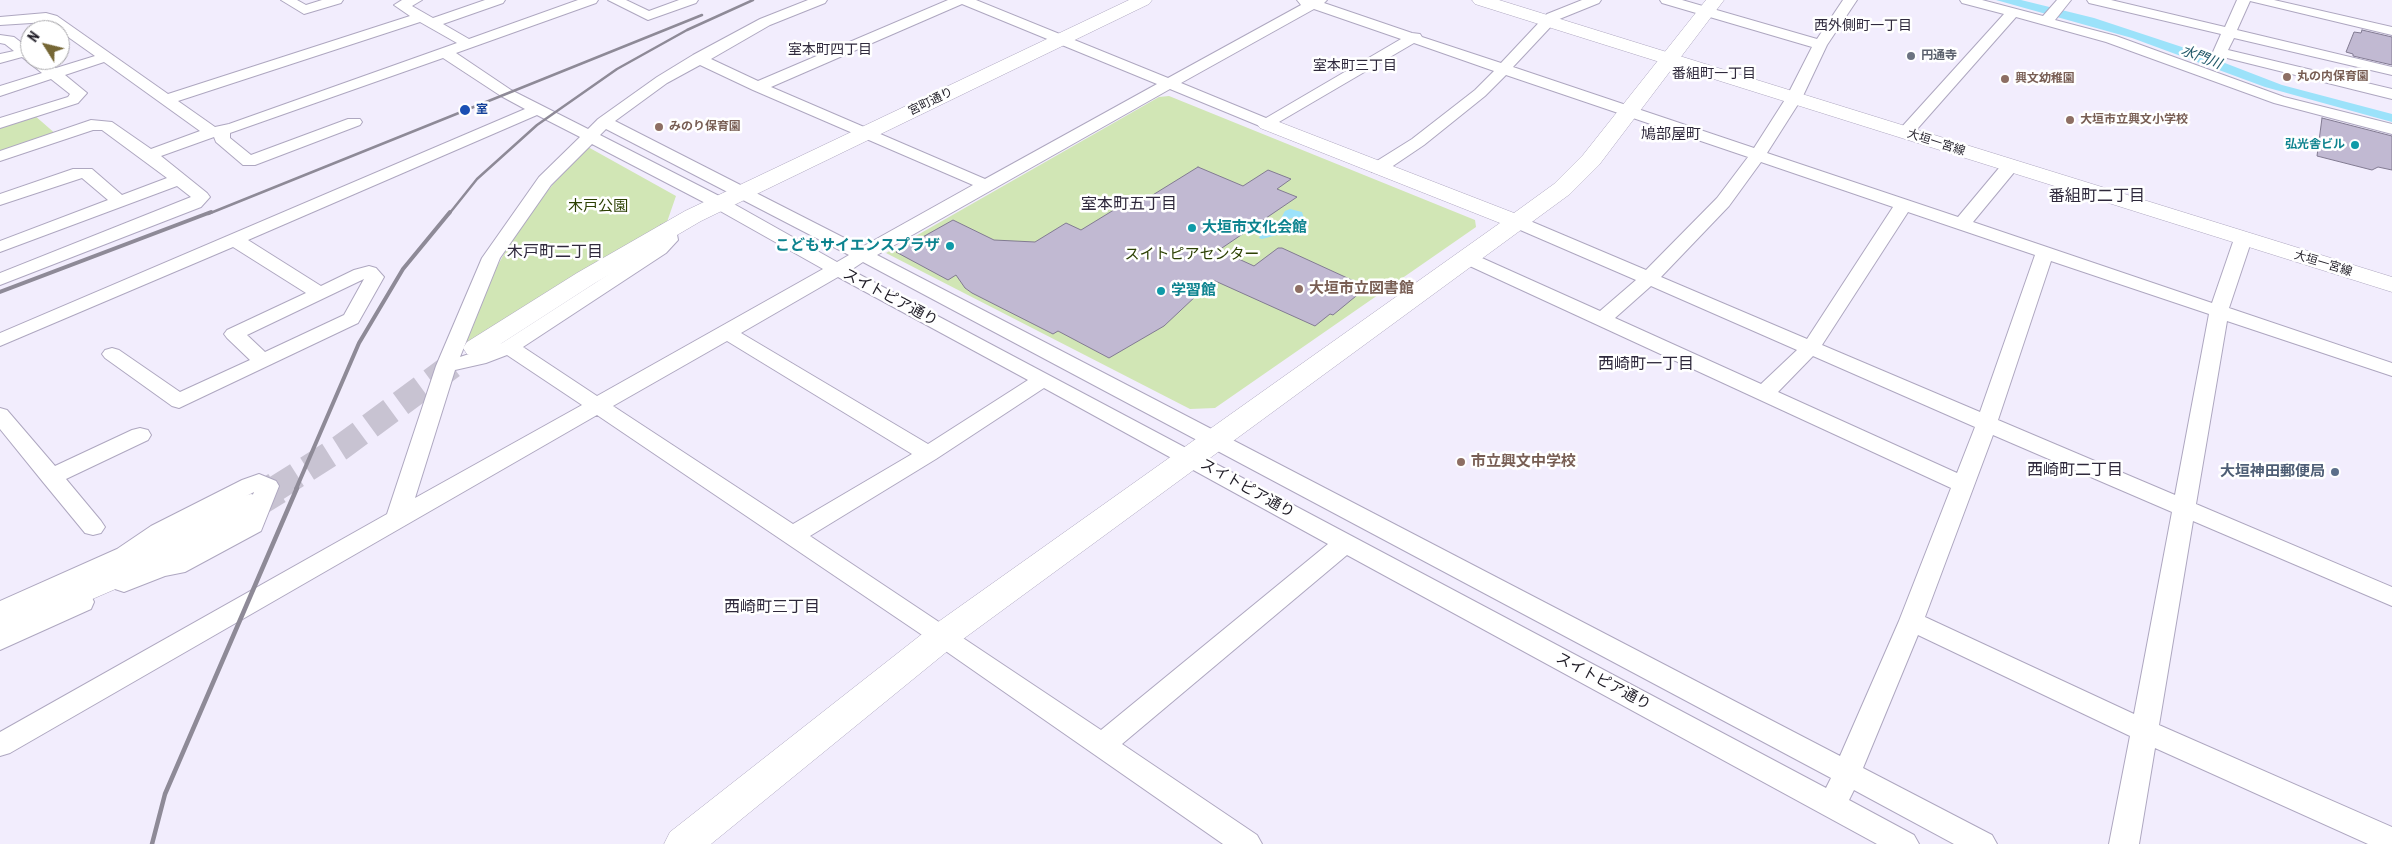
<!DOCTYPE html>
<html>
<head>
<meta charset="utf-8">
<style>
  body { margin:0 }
  #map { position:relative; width:2392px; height:844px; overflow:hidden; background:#f2edfd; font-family:"Roboto Condensed",sans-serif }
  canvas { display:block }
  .north { position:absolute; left:20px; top:20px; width:50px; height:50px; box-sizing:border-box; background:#fff; border:1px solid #a5a4a8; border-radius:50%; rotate:306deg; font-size:14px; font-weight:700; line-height:20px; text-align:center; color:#1f1c26 }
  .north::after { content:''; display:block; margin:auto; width:18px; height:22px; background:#766735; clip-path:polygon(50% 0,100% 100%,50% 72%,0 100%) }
</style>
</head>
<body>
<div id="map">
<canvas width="2392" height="844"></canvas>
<div class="north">N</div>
</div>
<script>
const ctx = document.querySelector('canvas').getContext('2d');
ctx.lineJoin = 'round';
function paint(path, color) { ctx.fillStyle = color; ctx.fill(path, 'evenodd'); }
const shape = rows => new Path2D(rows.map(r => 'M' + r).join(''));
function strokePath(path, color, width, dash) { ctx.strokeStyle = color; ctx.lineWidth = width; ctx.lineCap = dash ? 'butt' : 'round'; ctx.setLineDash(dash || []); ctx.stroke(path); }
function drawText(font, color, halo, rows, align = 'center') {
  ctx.font = font + ' "Roboto Condensed","Noto Sans JP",sans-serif'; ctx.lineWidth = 5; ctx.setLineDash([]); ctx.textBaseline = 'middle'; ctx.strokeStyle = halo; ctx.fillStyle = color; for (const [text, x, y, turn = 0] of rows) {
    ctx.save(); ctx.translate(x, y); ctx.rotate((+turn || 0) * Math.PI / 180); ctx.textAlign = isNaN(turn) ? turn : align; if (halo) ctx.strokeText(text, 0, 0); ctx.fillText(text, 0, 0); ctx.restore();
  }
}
paint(shape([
  [1169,96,1475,220,1476,227,1215,408,1190,409,886,253,1159,97],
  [34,115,57,135,4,153,0,150,0,126],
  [588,147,676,196,667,222,471,344,466,341,494,272,519,227,554,183]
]), '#d1e6b5');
paint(shape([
  [1996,0,2021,0,2094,18,2191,50,2282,85,2392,114,2392,122,2265,87,2132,38],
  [1290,209,1302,212,1306,224,1309,224,1308,226,1302,227,1300,222,1291,218,1284,223,1277,235,1262,239,1259,238,1262,232,1280,220,1285,211]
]), '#9ce2fa');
const building = shape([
  [2362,30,2392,37,2392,65,2353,56,2353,54,2346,52,2354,32,2361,33,2362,30],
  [2322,118,2392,136,2392,170,2378,167,2372,170,2317,156,2322,118],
  [1198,167,1243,186,1268,170,1291,179,1277,189,1297,197,1219,250,1254,266,1278,248,1282,248,1367,287,1333,315,1330,314,1315,326,1213,280,1164,326,1109,358,1058,331,1053,334,972,293,965,288,956,275,948,280,896,252,953,220,994,240,1035,242,1066,223,1081,230,1135,197,1143,201,1198,167]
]);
paint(building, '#c1b9d2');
strokePath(building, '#827b92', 1);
strokePath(shape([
  [275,489,340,448,461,359]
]), '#c8c3d2', 26, [26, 12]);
strokePath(shape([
  [251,504,277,488]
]), '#c8c3d2', 33, [33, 16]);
const minor = shape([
  [281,0,297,0,306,5,322,0,343,0,341,3,304,14,281,0],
  [402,0,422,0,412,6,433,18,485,0,505,0,503,3,443,24,469,39,578,0,598,0,596,3,456,53,511,90,588,129,598,119,657,77,693,55,760,19,808,0,827,0,825,3,770,25,711,59,758,81,948,0,976,0,1168,78,1301,5,1297,0,1327,0,1324,3,1412,33,1420,34,1422,37,1501,63,1547,14,1582,0,1601,0,1599,3,1557,20,1513,67,1754,148,1786,98,1812,47,1662,3,1660,0,1682,0,1817,39,1843,0,1857,0,1827,45,1802,98,1767,153,1958,217,2004,162,2016,162,2018,166,2016,170,1973,222,2212,303,2234,239,2237,235,2249,235,2252,239,2229,308,2392,363,2392,376,2227,321,2196,504,2392,587,2392,606,2193,521,2159,725,2392,827,2392,844,2368,844,2155,748,2139,844,2109,844,2130,736,1918,635,1863,768,1992,835,1997,844,1954,844,1854,790,1849,800,1914,835,1919,844,1877,844,1347,555,1122,744,1257,835,1262,844,1223,844,934,643,597,415,10,753,0,756,0,732,387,514,436,366,482,258,539,177,580,137,537,115,248,240,321,286,354,270,369,266,376,268,384,277,358,323,179,408,172,406,105,358,102,354,105,350,112,348,119,350,180,392,250,360,227,338,224,334,227,330,306,293,233,247,0,346,0,333,525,109,501,96,443,58,230,133,230,138,251,155,348,119,360,119,362,122,360,125,255,165,243,165,216,142,214,137,161,156,207,193,210,197,201,207,0,285,0,273,191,197,177,186,0,252,0,241,108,200,82,178,0,205,0,194,73,169,92,169,122,195,167,178,102,130,93,130,0,161,0,151,91,120,112,122,151,149,200,131,104,62,65,75,87,93,78,103,0,128,0,118,68,97,70,94,51,79,0,96,0,86,42,73,22,57,0,63,0,54,14,51,5,44,0,43,0,35,14,37,30,49,30,60,44,60,56,68,95,56,47,22,0,25,0,17,46,13,57,16,168,94,410,16,394,5,402,0],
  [962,4,1157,84,985,179,771,87,962,4],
  [1314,9,1401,39,1266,118,1181,83,1314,9],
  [420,22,457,43,229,124,215,127,178,101,420,22],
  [1414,43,1494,71,1475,90,1412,139,1372,164,1370,168,1372,172,1384,172,1424,145,1485,96,1506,75,1748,157,1717,198,1646,270,1523,218,1511,218,1508,222,1511,226,1636,280,1600,311,1473,254,1461,254,1458,258,1461,262,1951,488,1899,621,1840,756,877,255,1170,89,1267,129,1414,43],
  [700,65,753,90,973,185,862,247,615,121,667,83,700,65],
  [606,129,849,255,837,262,725,199,600,135,606,129],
  [592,144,713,207,823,269,597,396,523,347,666,253,678,240,676,229,673,225,667,224,661,225,658,229,660,239,654,245,502,343,460,357,500,258,551,185,592,144],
  [1761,162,1893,207,1807,339,1661,277,1729,206,1761,162],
  [1908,212,2035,255,1980,412,1822,345,1908,212],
  [2051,261,2209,314,2175,495,1998,420,2051,261],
  [863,262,1831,778,1826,788,851,270,863,262],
  [838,277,1028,380,928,444,741,333,838,277],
  [364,279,344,315,265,352,247,335,364,279],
  [1651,286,1797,350,1761,384,1615,318,1651,286],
  [727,341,912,454,793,524,613,406,727,341],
  [507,355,582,405,415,498,455,370,486,363,507,355],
  [1813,356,1975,427,1957,473,1778,392,1813,356],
  [1044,388,1328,544,1101,730,810,536,936,459,1044,388],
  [1993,435,2172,512,2134,714,1925,617,1993,435],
  [608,0,626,0,649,11,679,0,698,0,696,3,648,20,608,0],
  [1960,0,1982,0,2043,16,2057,0,2071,0,2055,20,2116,36,2284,97,2392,124,2392,134,2274,103,2106,42,2016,17,1911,136,1899,136,1897,133,1899,130,2004,14,1962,3,1960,0],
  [2087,0,2111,0,2225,27,2237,0,2274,0,2392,27,2392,35,2250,1,2237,30,2392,67,2392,75,2234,38,2228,50,2392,89,2392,99,2215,55,2213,52,2221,34,2089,3,2087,0],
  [0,408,7,410,55,466,132,430,140,428,148,430,151,435,148,440,66,479,101,521,105,527,101,533,93,535,85,533,43,482,0,429,0,408],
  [259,474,276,481,279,486,261,531,185,572,165,576,124,592,115,589,112,583,115,577,154,562,172,558,243,520,254,492,167,538,133,561,0,621,0,601,117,549,151,526,242,480,259,474],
  [82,593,91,595,94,602,91,609,0,650,0,629,82,593]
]);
const tertiary = shape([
  [1129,0,1152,0,1149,4,701,221,595,283,485,354,476,356,467,354,463,348,467,342,577,273,685,211,1129,0],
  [1706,0,1724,0,1599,165,1570,194,955,645,711,844,664,844,670,832,931,627,1500,223,1260,128,1257,124,1260,120,1267,118,1274,120,1514,213,1554,184,1583,155,1706,0],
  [251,494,261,497,266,504,261,511,134,581,0,639,0,612,112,565,241,497,251,494]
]);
const primary = shape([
  [1472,0,1499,0,2392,277,2392,292,1475,4,1472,0]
]);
strokePath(minor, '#aea7c0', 2);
strokePath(tertiary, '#aea7c0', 1);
strokePath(primary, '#aea7c0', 1);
paint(minor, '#fff');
paint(tertiary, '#fff');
paint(primary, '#fff');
strokePath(shape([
  [208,214,702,15],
  [449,214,477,179,537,125,617,69,687,30,753,0]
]), '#8e8a97', 2.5);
strokePath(shape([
  [0,292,211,212],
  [296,489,359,343,403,269,450,212]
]), '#8e8a97', 4);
strokePath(shape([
  [152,844,165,794,297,488]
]), '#8e8a97', 4.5);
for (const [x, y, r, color] of [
  [1911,56,5,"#6b7280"],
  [2287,77,5,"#8d6e63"],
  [2005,79,5,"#8d6e63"],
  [465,110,6,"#1a4fb4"],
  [2070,120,5,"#8d6e63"],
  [659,127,5,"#8d6e63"],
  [2355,145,5,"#0f9aa8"],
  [1192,228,5,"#0f9aa8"],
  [950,246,5,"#0f9aa8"],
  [1299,289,5,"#8d6e63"],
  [1161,291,5,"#0f9aa8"],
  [1461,462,5,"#8d6e63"],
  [2335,472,5,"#5c6f8a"]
]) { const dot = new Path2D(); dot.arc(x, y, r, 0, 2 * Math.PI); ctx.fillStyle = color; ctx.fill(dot); strokePath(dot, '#fff', 2); }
drawText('bold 12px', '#5b616d', '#fff', [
  ["円通寺",1921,56]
], 'left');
drawText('bold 12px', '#785e54', '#fff', [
  ["丸の内保育園",2297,77],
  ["興文幼稚園",2015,79],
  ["大垣市立興文小学校",2080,120],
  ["みのり保育園",669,127]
], 'left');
drawText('12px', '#1f1c26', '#fff', [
  ["宮町通り",931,102,-26],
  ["大垣一宮線",1936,143,18],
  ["大垣一宮線",2323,264,17]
]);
drawText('bold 12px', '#164399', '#fff', [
  ["室",476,110]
], 'left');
drawText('bold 12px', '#0d838f', '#fff', [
  ["弘光舎ビル",2345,145]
], 'right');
drawText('14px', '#2f293c', '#fff', [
  ["西外側町一丁目",1863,26],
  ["室本町四丁目",830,50],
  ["室本町三丁目",1355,66],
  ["番組町一丁目",1714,74]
]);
drawText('italic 14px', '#205869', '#fff', [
  ["水門川",2201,58,21]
]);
drawText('15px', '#2f293c', '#fff', [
  ["鳩部屋町",1671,135]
]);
drawText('15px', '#2d4104', '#fff', [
  ["木戸公園",598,207],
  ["スイトピアセンター",1192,255]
]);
drawText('bold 15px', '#0d838f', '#fff', [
  ["大垣市文化会館",1202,228],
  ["こどもサイエンスプラザ",940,246,"right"],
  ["学習館",1171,291]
], 'left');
drawText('bold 15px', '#785e54', '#fff', [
  ["大垣市立図書館",1309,289],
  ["市立興文中学校",1471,462]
], 'left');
drawText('15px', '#1f1c26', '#fff', [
  ["スイトピア通り",890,298,28],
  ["スイトピア通り",1247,489,29],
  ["スイトピア通り",1603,682,28]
]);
drawText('bold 15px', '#4e5e75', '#fff', [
  ["大垣神田郵便局",2325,472]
], 'right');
drawText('16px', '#2f293c', '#fff', [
  ["番組町二丁目",2097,197],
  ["室本町五丁目",1129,205],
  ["木戸町二丁目",555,253],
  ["西崎町一丁目",1646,365],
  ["西崎町二丁目",2075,471],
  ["西崎町三丁目",772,608]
]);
</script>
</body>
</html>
